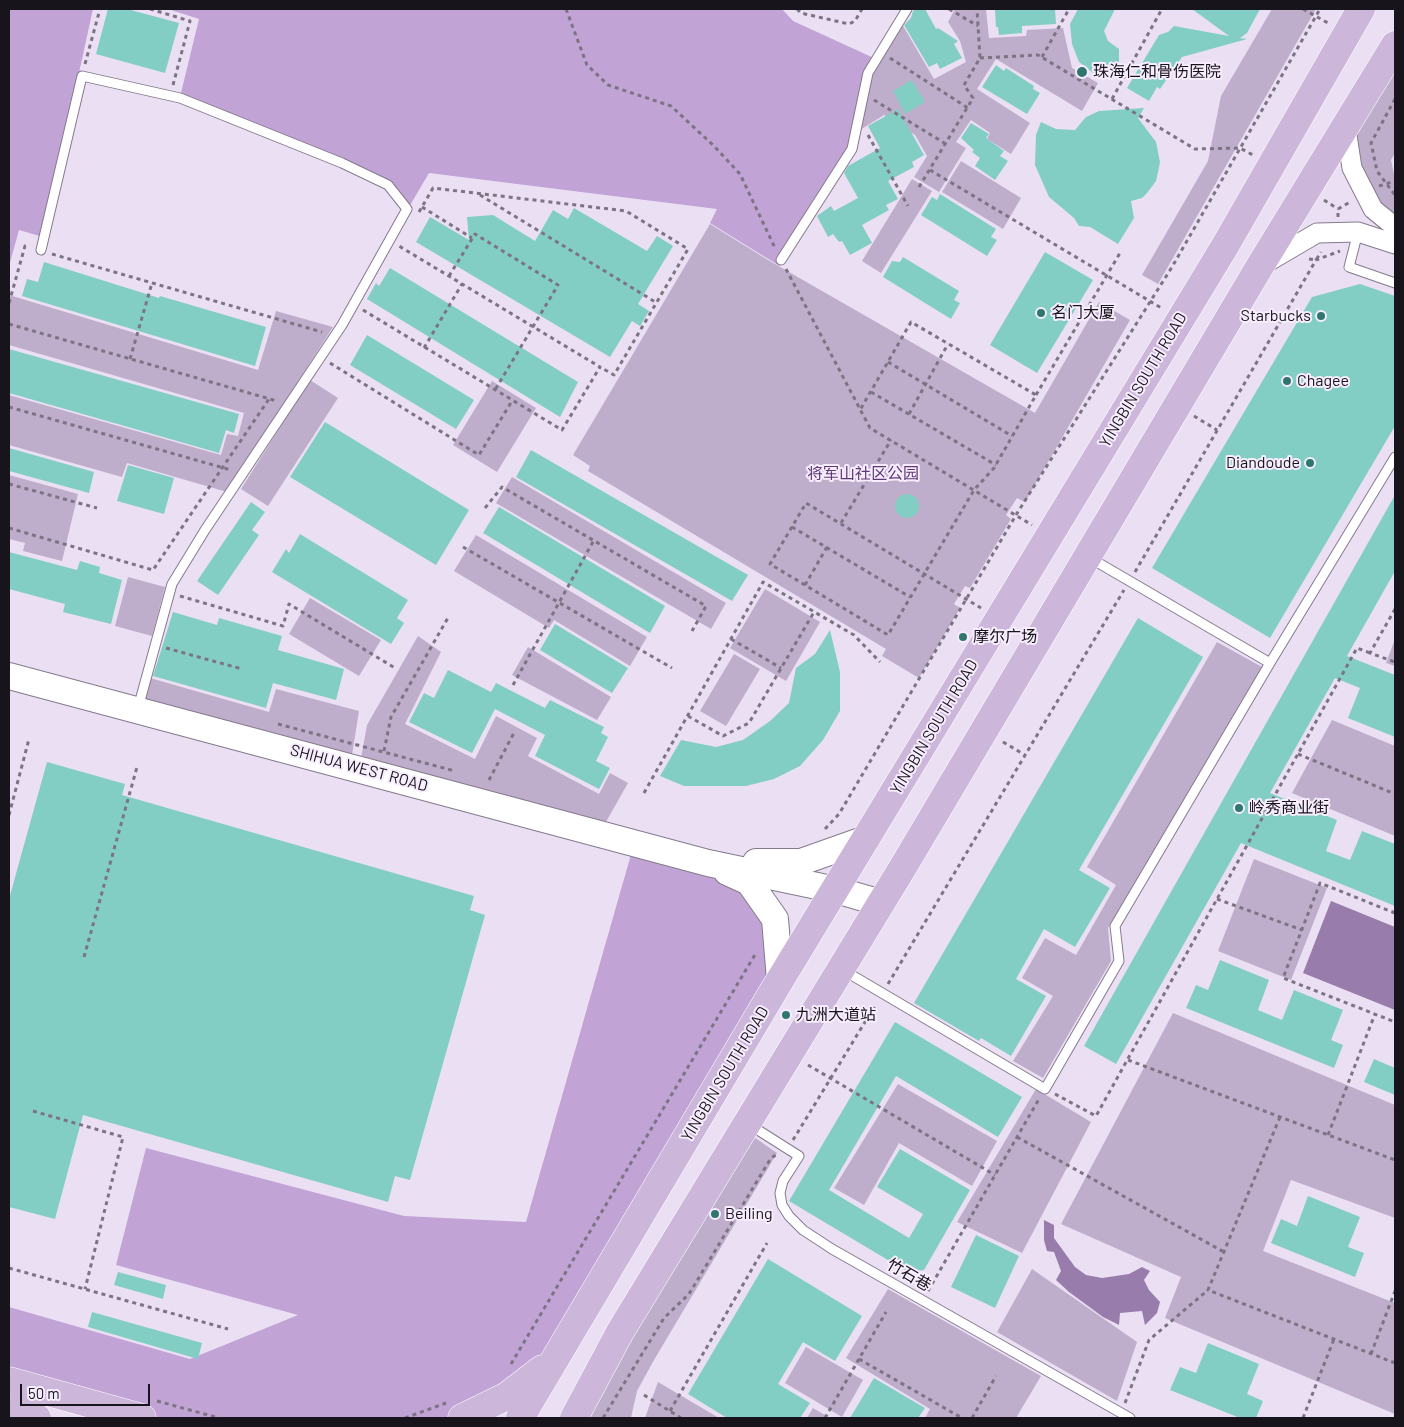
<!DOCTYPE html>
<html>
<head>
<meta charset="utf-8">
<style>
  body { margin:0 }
  #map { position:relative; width:1404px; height:1427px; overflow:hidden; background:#ebdff4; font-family:Barlow,sans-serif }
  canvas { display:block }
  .frame { position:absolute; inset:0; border:10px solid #18141b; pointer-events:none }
  .scale { position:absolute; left:20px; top:1384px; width:130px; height:22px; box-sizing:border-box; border:2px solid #18141b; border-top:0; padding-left:6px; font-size:15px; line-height:18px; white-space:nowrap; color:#18141b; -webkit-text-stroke:4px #f7edfe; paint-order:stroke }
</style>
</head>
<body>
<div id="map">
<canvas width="1404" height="1427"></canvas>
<div class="frame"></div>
<div class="scale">50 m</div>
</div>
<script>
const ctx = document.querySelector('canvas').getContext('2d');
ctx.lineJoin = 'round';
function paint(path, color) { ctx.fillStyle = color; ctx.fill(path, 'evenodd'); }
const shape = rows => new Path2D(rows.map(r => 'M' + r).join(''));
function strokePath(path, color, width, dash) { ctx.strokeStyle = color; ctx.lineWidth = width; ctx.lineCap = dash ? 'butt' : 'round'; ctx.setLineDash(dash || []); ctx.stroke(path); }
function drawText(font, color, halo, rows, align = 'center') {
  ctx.font = font + ' Barlow,"Noto Sans SC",sans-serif'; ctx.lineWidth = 4; ctx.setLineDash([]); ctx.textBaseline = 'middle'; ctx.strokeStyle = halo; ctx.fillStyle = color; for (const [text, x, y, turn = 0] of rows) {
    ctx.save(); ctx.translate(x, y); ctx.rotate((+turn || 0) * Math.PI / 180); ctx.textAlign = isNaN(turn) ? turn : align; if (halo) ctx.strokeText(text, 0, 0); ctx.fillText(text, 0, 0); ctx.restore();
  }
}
paint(shape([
  [955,9,986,9,989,38,1026,36,1027,30,1063,28,1072,68,1098,83,1082,111,996,59,977,89,1030,123,1011,154,987,139,990,133,971,120,956,142,966,148,939,192,914,177,927,156,915,135,884,115,860,130,871,75,902,24,934,79,966,62,960,41,948,22],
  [1272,9,1316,9,1158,284,1142,275,1208,161,1221,96],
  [1395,63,1395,153,1391,160,1395,179,1395,217,1381,205,1360,166,1352,130],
  [961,161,1021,198,1003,229,942,192],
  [912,179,932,191,881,273,862,261],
  [710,224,768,260,1035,413,1099,302,1130,320,1025,502,1017,498,1006,515,1011,519,970,588,965,586,954,604,960,608,919,678,882,656,886,649,588,471,590,466,573,455],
  [9,295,258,370,276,311,333,327,227,492,127,463,122,477,9,445,9,395,221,455,227,434,238,436,244,413,9,345],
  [310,380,338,398,268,506,241,489],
  [492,381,536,408,497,472,453,445],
  [9,475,78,494,62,561,23,551,25,543,9,539],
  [512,477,726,603,711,629,496,503],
  [476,535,647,637,630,666,554,620,549,628,454,571],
  [128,577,165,587,152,636,115,626],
  [765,589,820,622,786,681,730,648],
  [310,598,381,640,359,676,289,634],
  [418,636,441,652,405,724,475,759,496,716,537,738,528,756,599,794,610,773,628,783,602,829,360,764,367,725],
  [1395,639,1395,666,1386,663],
  [1217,642,1262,667,1108,928,1111,961,1043,1078,1013,1061,1053,996,1022,978,1045,938,1076,955,1116,885,1087,867],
  [528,647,611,697,597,720,512,675],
  [734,654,760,669,726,726,700,711],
  [150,678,269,712,276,689,359,711,351,761,143,706],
  [1332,720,1395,746,1395,836,1292,793],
  [1254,859,1327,888,1291,980,1218,951],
  [1173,1013,1395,1105,1395,1218,1291,1180,1263,1251,1395,1303,1395,1414,1165,1318,1181,1277,1061,1224],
  [898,1084,997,1141,972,1186,899,1143,864,1205,834,1188],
  [1036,1089,1091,1122,1022,1253,957,1222],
  [748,1133,777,1153,654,1360,637,1391,631,1418,588,1418,590,1400],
  [1032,1269,1137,1342,1117,1401,997,1332],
  [888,1289,1041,1376,1016,1418,925,1418,930,1409,846,1358],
  [806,1347,863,1380,842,1417,785,1383],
  [658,1382,719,1418,645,1418],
  [813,1408,830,1418,807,1418]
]), '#bfadcc');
paint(shape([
  [9,9,93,9,43,237,19,230,9,266],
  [168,9,782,9,793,21,876,59,852,149,778,265,710,223,717,209,429,173,409,207,390,184,180,97,199,19],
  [634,844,708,864,774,919,779,981,556,1356,459,1418,144,1418,9,1381,9,1307,190,1359,298,1315,116,1265,146,1148,404,1216,526,1222]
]), '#c1a3d5');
paint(shape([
  [1331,901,1395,927,1395,1010,1303,973],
  [1044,1220,1054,1225,1054,1238,1075,1267,1086,1275,1102,1278,1129,1274,1142,1267,1150,1271,1144,1280,1149,1290,1160,1302,1157,1313,1145,1325,1142,1311,1120,1313,1119,1325,1103,1317,1069,1292,1056,1280,1061,1271,1054,1252,1047,1251,1044,1240]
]), '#987cab');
paint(shape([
  [108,9,127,9,179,23,165,73,96,54],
  [917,9,925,9,936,29,938,28,958,41,954,44,962,58,940,69,937,63,929,67,904,25,911,18,913,11],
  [1009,9,1055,9,1056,24,1022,26,1022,33,999,35,998,27,996,27,995,10],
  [1078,9,1115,9,1104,31,1108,41,1119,49,1119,62,1109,69,1100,66,1096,75,1079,62,1072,44,1070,24],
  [1192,9,1260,9,1247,33,1240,38,1247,39,1182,57,1160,89,1157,87,1149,101,1127,88,1159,35,1168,32,1174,26,1229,36],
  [996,65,1004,71,1006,68,1034,86,1033,89,1040,93,1027,114,982,87],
  [912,80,925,102,905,114,893,91],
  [1144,108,1138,118,1156,142,1160,162,1158,172,1156,181,1147,193,1142,198,1131,201,1134,218,1118,244,1090,227,1079,226,1074,218,1049,197,1035,165,1036,135,1041,122,1056,129,1075,130,1086,117,1099,111],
  [898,109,924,155,912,162,914,167,888,181,898,199,886,205,889,210,862,225,872,243,850,255,842,241,839,242,833,234,828,237,817,216,831,206,834,211,858,198,844,173,848,166,880,148,868,126],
  [971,123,989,134,986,138,1004,151,1000,156,1008,161,995,180,975,166,980,158,972,152,974,150,961,138],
  [940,194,996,229,991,237,997,240,987,256,921,215,932,197,937,200],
  [574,208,647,251,657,236,673,246,638,304,649,311,640,326,632,321,610,357,416,242,430,217,469,240,467,217,493,215,535,241,553,210,568,219],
  [1045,252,1093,280,1037,373,990,345],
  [903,257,959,291,954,300,960,303,951,319,883,277,892,261,900,262],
  [44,262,159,298,160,296,266,327,255,366,22,296,27,279,38,282],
  [390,268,578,382,560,417,367,299,376,283,379,286],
  [1360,284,1395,296,1395,426,1270,638,1152,568,1312,297],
  [367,335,474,400,456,429,350,365],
  [9,349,239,414,234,433,226,430,219,453,9,393],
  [325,422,469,510,436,565,290,477],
  [9,448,94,472,89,493,9,471],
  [531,450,748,575,732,601,516,477],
  [128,465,174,478,164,514,117,501],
  '895 506a12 12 0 1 1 24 0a12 12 0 1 1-24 0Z',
  [1395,495,1395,571,1347,656,1395,675,1395,737,1348,718,1360,688,1335,678,1270,793,1337,820,1326,851,1350,860,1362,831,1395,844,1395,906,1241,843,1116,1064,1084,1046],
  [251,502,265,512,252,530,259,535,218,595,197,581],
  [499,507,665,606,650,633,483,533],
  [300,534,408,600,397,618,404,623,391,644,272,572,286,549,289,553],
  [9,552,77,570,80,561,100,567,99,573,122,580,111,624,63,612,65,604,9,589],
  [173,612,217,625,219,618,282,636,278,650,344,669,336,700,273,683,266,708,153,676],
  [1138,618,1203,657,1079,870,1110,888,1075,947,1044,929,1016,979,1046,996,1011,1056,981,1038,979,1041,914,1003],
  [555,624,628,668,612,693,540,650],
  [830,630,840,672,840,711,823,740,800,766,774,779,746,786,684,786,660,776,681,740,716,747,743,740,770,721,789,703,796,668,815,654],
  [448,670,491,692,496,683,545,708,550,700,604,727,601,733,608,737,596,761,610,768,599,789,535,756,545,735,495,709,472,753,409,722,424,693,434,698],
  [47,762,125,784,122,795,474,896,470,910,485,915,410,1180,395,1176,388,1202,83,1115,55,1219,9,1207,9,899],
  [1220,960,1269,980,1258,1010,1282,1020,1294,990,1343,1010,1331,1040,1343,1045,1334,1068,1186,1008,1196,985,1208,990],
  [895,1022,1022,1097,998,1137,896,1076,829,1190,909,1238,923,1214,877,1187,900,1149,970,1190,924,1270,908,1272,789,1201],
  [1374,1059,1395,1068,1395,1095,1364,1082],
  [1308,1196,1360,1217,1348,1247,1364,1253,1355,1277,1271,1243,1281,1219,1297,1226],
  [976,1235,1019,1256,995,1308,951,1287],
  [768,1259,862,1316,835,1361,803,1342,778,1384,810,1403,800,1418,727,1418,688,1394],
  [118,1272,166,1285,163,1299,114,1285],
  [92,1312,202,1343,198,1359,88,1327],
  [1208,1343,1259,1364,1247,1394,1263,1401,1256,1418,1240,1418,1170,1390,1180,1367,1196,1373],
  [874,1378,925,1408,918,1418,850,1418]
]), '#83cec4');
const lane = shape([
  [1358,232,1349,267,1395,283],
  [41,250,82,76,180,98,342,163,388,185,407,209,342,325,205,530,172,584,138,708],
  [781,260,852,149,868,73,907,9],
  [1270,663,1395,457],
  [843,970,1045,1089,1119,961,1115,926,1270,663,1090,558],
  [750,1125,799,1156,783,1181,780,1193,782,1205,789,1216,803,1230,832,1249,1130,1418]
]);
const street = shape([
  [1346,129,1352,168,1373,209,1395,227],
  [1264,264,1317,233,1358,232,1395,244]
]);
const secondary = shape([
  [9,676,708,863,836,890,881,903],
  [756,862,801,862,866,839],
  [727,872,749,882,775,919,780,980]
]);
const primary = shape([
  [9,1381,142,1418],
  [9,1410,37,1418],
  [462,1418,507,1396,542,1369],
  [520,1418,780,980,1225,246,1361,9],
  [574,1418,620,1332,903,867,1260,266,1395,45]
]);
strokePath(lane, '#857a8d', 11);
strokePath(street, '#857a8d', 21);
strokePath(secondary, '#857a8d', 28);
strokePath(primary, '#fff', 29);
strokePath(shape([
  [150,9,190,21,173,85],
  [566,9,587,65,608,85,671,106,714,146,740,174,775,248],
  [797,9,801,13,849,24,855,21,862,9],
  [949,9,978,26],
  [1303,9,1328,23],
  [1042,57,1069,9],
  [890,58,968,108],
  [980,58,1038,55,1195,149,1240,148,1253,155],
  [85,64,100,9],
  [1112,99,1162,9],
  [1395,99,1371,143,1377,171,1395,195],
  [874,100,946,144],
  [868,135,908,206],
  [930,170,1163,309],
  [1379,186,1395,181],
  [919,187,973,98,964,85,980,58,977,9],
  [480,195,657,303],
  [1324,200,1338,209],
  [422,207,472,238],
  [419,212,433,188,626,211,688,249,614,375,600,367],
  [1338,217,1338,209,1350,202],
  [52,254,322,332],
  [1309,259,1316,260,1321,252],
  [786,269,870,428,1032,525],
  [449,276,475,234,558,285,495,390],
  [9,303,25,246,29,247],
  [363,310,562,430,600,367,399,246],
  [9,324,277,401],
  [424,348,462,284],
  [130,359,152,283],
  [888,362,1012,436],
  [330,363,479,455,512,401],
  [871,392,996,465],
  [1036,395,1120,253],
  [9,407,231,470],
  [909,414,948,344],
  [1194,416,1217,430],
  [9,484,97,508],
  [485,508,502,487,706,606,692,631],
  [841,523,891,440],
  [792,527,910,597],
  [9,528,153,570,269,399],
  [463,547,672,668],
  [827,547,805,585,888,635,974,490,994,468,1036,395,911,322,860,410],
  [1135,572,1316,260,1340,251],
  [805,585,770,564,806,503,981,608],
  [180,596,283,626,289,604,395,668],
  [1395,609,1370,653,1395,662],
  [731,639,781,668],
  [166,648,242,669],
  [513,685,594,540],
  [688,716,723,736,749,723,814,612],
  [278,724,455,771],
  [1003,742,1025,755],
  [384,751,391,717,449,616],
  [1298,754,1395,794],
  [489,780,515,731],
  [644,793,763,582,854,635,880,662],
  [9,815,29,739],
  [825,829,839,814,1016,515,1172,267,1320,9],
  [1217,899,1302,930],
  [1395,913,1320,883,1283,978,1395,1022],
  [84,957,137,767],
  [888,984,1124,590],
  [1128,1060,1395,1160],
  [808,1065,995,1175],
  [1055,1094,1096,1116,1357,648,1370,653],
  [33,1111,123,1137,85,1289],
  [1280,1117,1208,1290,1395,1363],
  [1328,1135,1375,1014],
  [1017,1137,1224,1252],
  [793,1140,876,1004],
  [9,1268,228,1329],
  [928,1291,1039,1099],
  [1371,1354,1395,1291],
  [859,1359,962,1418],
  [511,1364,756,953],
  [644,1395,681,1418],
  [157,1401,219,1418],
  [1125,1403,1149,1340,1208,1290],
  [670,1411,767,1243],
  [405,1418,446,1403],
  [603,1418,664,1318,689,1294,771,1158,776,1155],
  [825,1418,886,1312],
  [972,1418,996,1376],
  [1303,1418,1334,1339]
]), '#7c7482', 3, [4, 4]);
strokePath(lane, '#fff', 9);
strokePath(street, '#fff', 19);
strokePath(secondary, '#fff', 26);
strokePath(primary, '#ccb6da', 28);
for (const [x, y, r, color] of [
  [1082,72,6,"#2f766e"],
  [1041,313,5,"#2f766e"],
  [1321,316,5,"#2f766e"],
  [1287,381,5,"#2f766e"],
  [1310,463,5,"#2f766e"],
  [963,637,5,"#2f766e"],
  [1239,808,5,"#2f766e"],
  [786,1015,5,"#2f766e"],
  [715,1214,5,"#2f766e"]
]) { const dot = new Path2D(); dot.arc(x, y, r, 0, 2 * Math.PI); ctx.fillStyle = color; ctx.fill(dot); strokePath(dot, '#f7edfe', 2); }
drawText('16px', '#18141b', '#f7edfe', [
  ["珠海仁和骨伤医院",1093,72],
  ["名门大厦",1051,313],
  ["Starbucks",1311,316,"right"],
  ["Chagee",1297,381],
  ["Diandoude",1300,463,"right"],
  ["摩尔广场",973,637],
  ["岭秀商业街",1249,808],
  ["九洲大道站",796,1015],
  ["Beiling",725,1214]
], 'left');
drawText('16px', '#18141b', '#f7edfe', [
  ["YINGBIN SOUTH ROAD",1143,380,-59],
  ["YINGBIN SOUTH ROAD",934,727,-59],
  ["SHIHUA WEST ROAD",359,768,15],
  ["YINGBIN SOUTH ROAD",725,1074,-59],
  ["竹石巷",909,1275,30]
]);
drawText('16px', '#5f3875', '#f7edfe', [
  ["将军山社区公园",863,474]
]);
</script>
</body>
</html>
